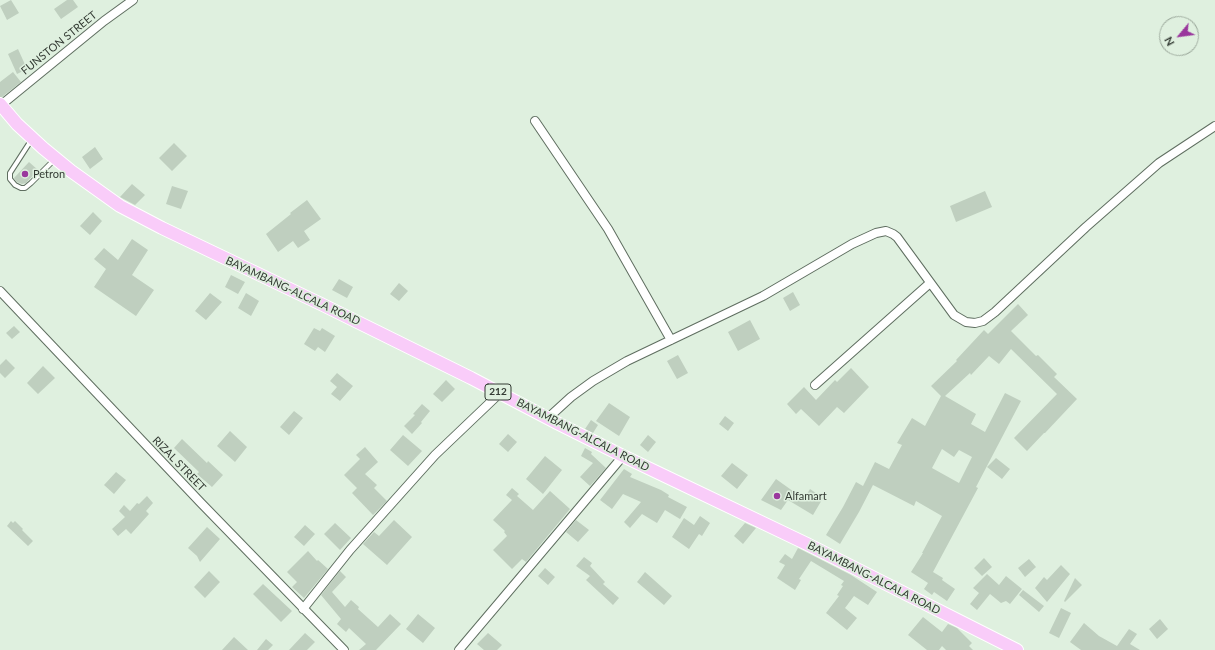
<!DOCTYPE html>
<html>
<head>
<meta charset="utf-8">
<style>
  body { margin:0 }
  #map { position:relative; width:1215px; height:650px; overflow:hidden; background:#dff0df; font-family:Lato,sans-serif }
  canvas { display:block }
  .north { position:absolute; left:1159px; top:16px; width:40px; height:40px; box-sizing:border-box; background:#dff0df; border:1px solid #9aa79a; border-radius:50%; rotate:241deg; font-size:11px; font-weight:700; line-height:16px; text-align:center; color:#333a33 }
  .north::after { content:''; display:block; margin:auto; width:14px; height:18px; background:#9a379d; clip-path:polygon(50% 0,100% 100%,50% 72%,0 100%) }
</style>
</head>
<body>
<div id="map">
<canvas width="1215" height="650"></canvas>
<div class="north">N</div>
</div>
<script>
const ctx = document.querySelector('canvas').getContext('2d');
ctx.lineJoin = 'round';
function paint(path, color) { ctx.fillStyle = color; ctx.fill(path, 'evenodd'); }
const shape = rows => new Path2D(rows.map(r => 'M' + r).join(''));
function strokePath(path, color, width, dash) { ctx.strokeStyle = color; ctx.lineWidth = width; ctx.lineCap = dash ? 'butt' : 'round'; ctx.setLineDash(dash || []); ctx.stroke(path); }
function drawText(font, color, halo, rows, align = 'center') {
  ctx.font = font + ' Lato,sans-serif'; ctx.lineWidth = 3; ctx.setLineDash([]); ctx.textBaseline = 'middle'; ctx.strokeStyle = halo; ctx.fillStyle = color; for (const [text, x, y, turn = 0] of rows) {
    ctx.save(); ctx.translate(x, y); ctx.rotate((+turn || 0) * Math.PI / 180); ctx.textAlign = isNaN(turn) ? turn : align; if (halo) ctx.strokeText(text, 0, 0); ctx.fillText(text, 0, 0); ctx.restore();
  }
}
paint(shape([
  [11,0,19,13,7,20,0,6],
  [67,0,73,0,78,7,61,19,54,9],
  [18,49,27,69,17,74,8,54],
  [13,72,21,82,2,97,0,97,0,82],
  [174,143,187,156,172,171,159,158],
  [95,147,103,159,90,169,82,157],
  [29,162,38,170,26,183,22,184,17,182,14,178],
  [132,184,145,195,135,205,120,197],
  [172,186,188,191,181,209,166,204],
  [985,191,992,207,956,222,950,206],
  [307,200,321,219,304,231,310,240,298,248,293,241,278,252,266,234,291,214,290,213],
  [93,212,102,221,90,235,80,226],
  [132,239,148,250,132,275,154,290,136,316,94,287,106,269,94,259,104,248,118,260],
  [231,275,245,282,238,294,225,287],
  [339,279,353,287,347,298,332,290],
  [399,283,408,291,399,301,390,294],
  [793,292,800,305,790,311,783,298],
  [210,293,222,302,206,320,195,311],
  [246,293,259,301,251,316,238,308],
  [1018,304,1028,315,1011,331,1036,356,1038,355,1057,374,1054,377,1077,399,1045,433,1044,433,1027,451,1014,438,1057,394,1011,349,999,364,989,356,971,375,970,373,945,396,976,414,971,424,985,432,1005,393,1021,401,976,487,978,488,933,572,943,578,942,580,955,589,947,601,934,592,932,595,924,589,928,583,911,572,923,553,922,553,942,516,916,501,914,506,873,485,859,512,840,544,826,535,843,507,856,482,863,486,875,462,889,469,902,445,897,443,912,418,925,426,941,396,931,386,957,361,956,360,984,330,988,334],
  [942,449,954,457,959,450,972,457,959,483,932,468],
  [750,320,760,339,738,351,728,332],
  [14,326,20,332,12,339,6,333],
  [314,328,320,331,322,328,335,336,325,352,318,347,315,351,304,344],
  [678,355,688,373,677,379,667,361],
  [6,359,15,368,5,378,0,373,0,365],
  [43,366,55,378,38,394,27,383],
  [851,368,869,387,844,413,837,407,819,426,801,409,796,414,787,404,804,387,816,400,835,380,837,382],
  [337,373,353,386,340,401,331,394,337,387,330,381],
  [446,380,455,389,442,402,433,394],
  [609,403,630,417,619,436,596,421],
  [422,404,430,411,421,422,422,423,412,434,404,426,415,415,413,414],
  [294,411,303,418,289,435,280,427],
  [725,416,734,423,728,431,719,424],
  [591,420,598,425,593,433,585,429],
  [230,431,247,447,235,462,217,446],
  [508,434,517,442,508,452,499,444],
  [403,435,422,451,408,466,390,450],
  [648,435,656,442,648,452,640,445],
  [182,439,207,463,208,461,223,475,212,487,197,474,199,472,174,448],
  [365,447,378,462,365,474,377,485,374,488,387,501,373,515,352,493,357,488,344,475,360,459,356,455],
  [585,448,592,452,591,454,606,468,590,486,580,477,593,463,581,456],
  [545,456,562,470,543,494,526,479],
  [996,458,1010,469,1002,479,987,467],
  [732,463,748,475,737,489,721,476],
  [624,469,632,474,630,477,661,490,669,495,668,497,687,507,680,519,665,510,657,523,642,514,630,528,624,522,641,502,623,494,612,509,600,500],
  [116,472,126,480,114,494,104,485],
  [776,479,804,499,810,489,823,498,813,515,788,500,781,510,761,500],
  [512,488,519,494,517,496,533,510,550,491,570,509,526,562,522,559,512,569,493,550,507,536,504,532,505,531,493,520,512,500,506,495],
  [147,496,153,503,146,511,149,514,131,534,126,529,118,536,112,529,125,517,119,511,124,505,130,511,137,503,139,504],
  [700,516,710,523,702,536,699,534,689,549,672,537,684,518,694,525],
  [394,520,412,537,387,565,363,544,374,532,379,536],
  [576,520,589,530,578,542,566,532],
  [11,521,13,523,15,521,23,529,22,530,33,541,28,546,7,526],
  [335,523,351,538,340,550,324,534],
  [745,523,756,528,743,544,734,536],
  [305,525,315,534,304,546,294,537],
  [207,527,220,539,200,562,197,556,188,548],
  [798,548,851,575,877,592,868,605,854,596,845,608,857,618,847,630,826,613,839,596,837,595,843,586,841,585,844,581,811,561,799,579,801,580,795,590,777,578,785,565,779,562,785,554,792,559],
  [308,551,317,561,318,560,328,569,304,598,292,587,297,582,287,572],
  [584,557,592,563,590,566,605,582,603,584,619,598,613,605,586,580,590,576,576,566],
  [984,558,992,567,982,576,974,568],
  [1029,559,1036,567,1025,577,1018,568],
  [1061,565,1070,574,1047,602,1035,588,1044,577,1047,580],
  [545,568,555,577,548,585,538,576],
  [209,571,220,582,205,598,194,587],
  [340,571,346,577,332,592,345,607,351,600,359,607,358,609,378,627,390,614,401,624,376,650,359,650,366,644,349,628,346,632,337,624,341,619,321,595],
  [645,572,672,596,664,605,637,582],
  [987,574,999,585,1006,576,1022,589,1010,604,1006,601,1001,603,990,594,977,610,970,604,979,593,973,588],
  [1075,578,1082,585,1065,602,1064,601],
  [263,584,292,611,281,622,253,594],
  [1023,590,1044,606,1039,612,1019,595],
  [1061,608,1071,613,1059,638,1049,633],
  [418,614,435,628,423,643,406,629],
  [923,617,942,632,948,624,957,628,972,643,969,646,973,650,946,650,942,646,939,650,927,650,908,635],
  [1160,619,1168,629,1157,639,1149,629],
  [1084,623,1099,636,1117,646,1129,629,1137,634,1130,644,1140,650,1081,650,1070,642],
  [305,633,315,642,307,650,289,650],
  [488,633,502,645,497,650,484,650,477,644],
  [234,637,248,650,222,650],
  [266,639,273,645,268,650,257,650]
]), '#bfcfbf');
const lane = shape([
  [32,139,10,173,10,179,15,185,21,188,25,188,31,183,54,160]
]);
const street = shape([
  [0,106,104,21,133,0],
  [535,121,608,229,671,340],
  [0,291,201,503,344,650],
  [815,385,930,283],
  [548,418,571,397,593,381,627,361,763,296,852,244,876,233,886,231,893,234,897,237,954,315,966,322,975,323,983,321,995,312,1086,227,1159,163,1215,126],
  [303,609,350,550,435,455,500,393],
  [459,650,623,456]
]);
const primary = shape([
  [0,104,17,124,43,148,71,171,120,206,162,228,321,304,471,378,557,423,623,456,807,544,1017,650]
]);
strokePath(lane, '#5f6e60', 6);
strokePath(street, '#5f6e60', 10);
strokePath(primary, '#fff', 14);
strokePath(lane, '#fff', 4);
strokePath(street, '#fff', 8);
strokePath(primary, '#f9ccf9', 12);
for (const [x, y, r, color] of [
  [25,174,4,"#9a379d"],
  [777,496,4,"#9a379d"]
]) { const dot = new Path2D(); dot.arc(x, y, r, 0, 2 * Math.PI); ctx.fillStyle = color; ctx.fill(dot); strokePath(dot, '#dff0df', 1.5); }
for (const [x, y, w] of [
  [498,392,26]
]) { const box = new Path2D(); box.roundRect(x - w / 2, y - 8, w, 16, 3); ctx.fillStyle = '#dff0df'; ctx.fill(box); strokePath(box, '#333a33', 1); }
drawText('bold 10px', '#333a33', null, [
  ["212",498,392]
]);
drawText('11px', '#333a33', '#dff0df', [
  ["FUNSTON STREET",59,43,-39],
  ["BAYAMBANG-ALCALA ROAD",293,291,25],
  ["BAYAMBANG-ALCALA ROAD",583,435,27],
  ["RIZAL STREET",179,464,46],
  ["BAYAMBANG-ALCALA ROAD",874,578,27]
]);
drawText('11px', '#333a33', '#dff0df', [
  ["Petron",33,174],
  ["Alfamart",785,496]
], 'left');
</script>
</body>
</html>
